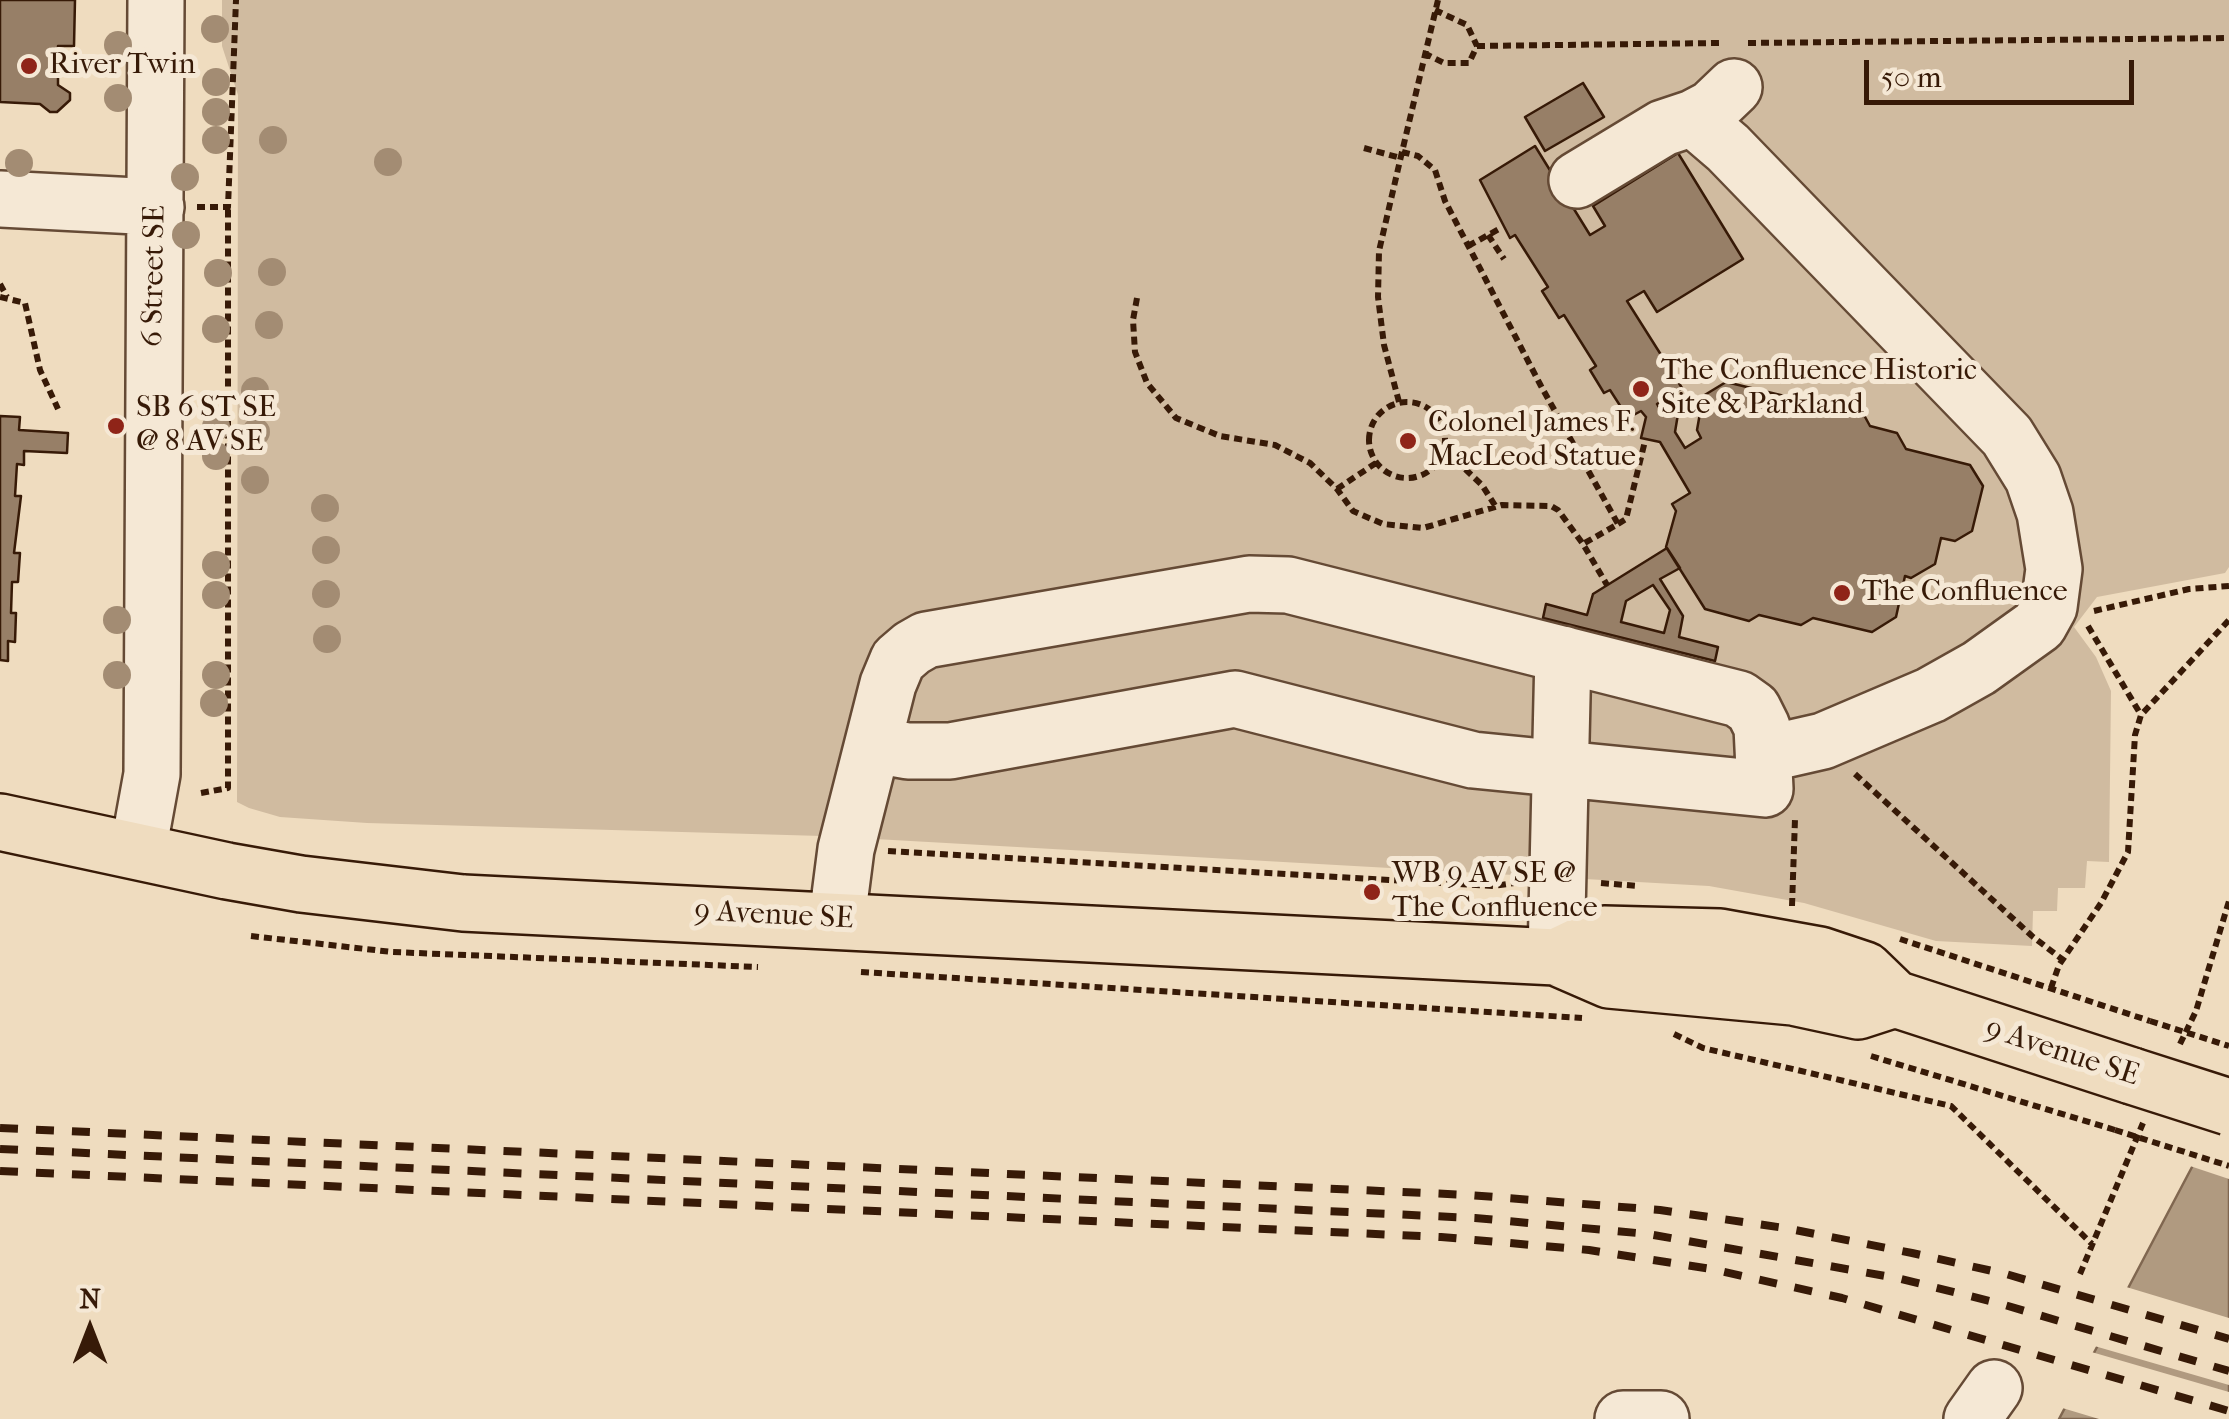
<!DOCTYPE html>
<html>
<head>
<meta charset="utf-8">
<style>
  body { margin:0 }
  #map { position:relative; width:2229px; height:1419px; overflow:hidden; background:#efdcbf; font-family:"IM FELL French Canon",serif }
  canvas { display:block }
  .north { position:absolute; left:40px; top:1279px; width:100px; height:100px; -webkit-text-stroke:8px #f5e8d5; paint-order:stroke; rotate:0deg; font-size:28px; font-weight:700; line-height:40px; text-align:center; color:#371a07 }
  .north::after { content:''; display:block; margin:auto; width:35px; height:45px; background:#371a07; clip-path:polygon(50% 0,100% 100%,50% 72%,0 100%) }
  .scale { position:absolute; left:1864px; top:60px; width:270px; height:45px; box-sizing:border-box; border:5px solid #371a07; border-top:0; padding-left:12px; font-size:30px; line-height:35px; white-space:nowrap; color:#371a07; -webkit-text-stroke:8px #f5e8d5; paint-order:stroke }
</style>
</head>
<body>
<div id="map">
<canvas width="2229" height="1419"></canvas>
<div class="north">N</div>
<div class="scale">50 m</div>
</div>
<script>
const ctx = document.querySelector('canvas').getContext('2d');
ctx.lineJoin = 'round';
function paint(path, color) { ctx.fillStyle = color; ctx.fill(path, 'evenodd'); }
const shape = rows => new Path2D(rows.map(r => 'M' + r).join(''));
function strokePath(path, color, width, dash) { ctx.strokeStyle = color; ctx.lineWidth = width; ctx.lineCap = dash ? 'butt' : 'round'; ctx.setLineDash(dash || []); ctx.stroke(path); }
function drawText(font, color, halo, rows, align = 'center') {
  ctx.font = font + ' "IM FELL French Canon",serif'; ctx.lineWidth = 10; ctx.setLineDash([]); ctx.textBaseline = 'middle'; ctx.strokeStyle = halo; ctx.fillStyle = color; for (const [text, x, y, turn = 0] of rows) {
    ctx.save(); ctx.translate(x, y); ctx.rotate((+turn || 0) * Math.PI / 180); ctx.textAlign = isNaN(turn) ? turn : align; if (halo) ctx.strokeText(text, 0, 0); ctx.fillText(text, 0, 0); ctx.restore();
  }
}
paint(shape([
  [222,0,2229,0,2229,567,2225,573,2097,597,2074,627,2096,657,2111,691,2109,862,2087,861,2085,888,2058,888,2057,911,2033,911,2032,946,1936,941,1804,903,1709,886,822,836,367,823,280,817,249,808,237,802,238,95,222,46]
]), '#d0bba0');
const water = shape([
  [2229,1078,2229,1400,2219,1419,2059,1419,2201,1150,2229,1078]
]);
paint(water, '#b09a80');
strokePath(water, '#806750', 2.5);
paint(shape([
  [2229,1073,2229,1179,2187,1165,2225,1076],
  [2123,1286,2229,1318,2229,1385,2091,1345],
  [2088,1351,2229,1392,2229,1411,2225,1419,2099,1419,2059,1407]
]), '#efdcbf');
const building = shape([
  [0,0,75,0,74,46,58,46,58,85,70,93,70,100,57,112,50,112,40,104,0,102,0,0],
  [1583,83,1604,117,1545,151,1525,117,1583,83],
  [1535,146,1590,235,1605,226,1593,206,1678,153,1743,259,1657,312,1644,291,1627,301,1682,388,1657,404,1661,411,1678,414,1675,432,1685,448,1701,438,1697,430,1703,396,1726,382,1864,415,1870,426,1897,433,1906,449,1970,465,1983,486,1972,531,1955,541,1941,538,1935,564,1911,578,1905,576,1896,617,1872,632,1813,618,1801,625,1759,615,1749,621,1705,609,1666,547,1676,511,1672,504,1690,493,1660,442,1641,438,1646,417,1641,411,1628,418,1610,390,1604,393,1590,370,1596,366,1564,315,1559,318,1542,291,1548,287,1515,235,1510,238,1480,180,1535,146],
  [0,416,20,417,19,430,68,433,67,453,24,451,24,465,17,464,15,496,21,496,14,553,20,553,18,582,12,582,11,613,16,613,15,642,8,641,8,661,0,660,0,416],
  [1667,548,1680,568,1660,579,1683,616,1679,637,1718,647,1715,661,1543,618,1546,604,1587,615,1593,594,1667,548],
  [1653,585,1670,610,1664,633,1621,622,1626,601,1653,585]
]);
paint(building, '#977f67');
strokePath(building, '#371a07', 2.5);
const minor = shape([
  [1693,118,1712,108,1734,87],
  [1577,180,1663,128,1693,118,1728,148,2007,436,2033,478,2045,513,2054,569,2049,607,2039,625,1979,668,1931,695,1823,741,1766,754],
  [0,199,156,207],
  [138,851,152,774,156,0],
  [837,919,846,849,888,684,898,660,912,648,926,640,1249,584,1288,585,1739,699,1753,709,1762,727,1765,789,1473,760,1235,699,950,751,908,751,874,745],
  [1556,957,1563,654],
  [1623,1419,1661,1419],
  [1972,1419,1994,1388]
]);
const major = shape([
  [0,822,227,871,301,884,463,903,1556,957,1609,980,1793,997,1858,1011,1895,999],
  [1556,957,1604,934,1720,937,1820,955,1865,970,1895,999,2132,1076]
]);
strokePath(minor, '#654a35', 60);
strokePath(major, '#371a07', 60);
strokePath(shape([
  [1438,0,1402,152,1418,156,1435,170,1445,201,1541,386,1618,524,1583,544],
  [1748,43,2229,38],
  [1477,46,1721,43],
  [1424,53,1444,63,1469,63,1477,46,1467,25,1435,10],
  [1364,148,1401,158],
  [197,207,228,207,236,0],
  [1488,235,1504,259],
  [1468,246,1501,228],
  [0,284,7,297],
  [0,297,25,303,40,370,58,409],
  [1137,298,1133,320,1135,352,1147,383,1176,418,1220,436,1275,445,1310,463,1337,489,1353,511,1383,524,1423,528,1502,505,1551,506,1558,510,1583,544,1607,585],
  '1369 440a38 38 0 1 1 76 0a38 38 0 1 1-76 0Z',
  [1399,402,1384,345,1378,297,1379,251,1402,152],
  [1443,456,1465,469,1482,485,1496,507],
  [1337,489,1376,463],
  [1618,524,1626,519,1645,441],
  [2094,611,2189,589,2229,586],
  [2088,626,2141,715],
  [1855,774,2032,936,2063,960],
  [201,793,228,788,228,207],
  [888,851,1494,886,1514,883],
  [1601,883,1638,886],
  [1792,906,1795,819],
  [251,936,392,952,758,967],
  [1900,939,2150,1021],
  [861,972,1582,1018],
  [2051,988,2059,965,2101,903,2128,852,2135,735,2141,715,2229,620],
  [1674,1034,1703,1048,1951,1106,2092,1244],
  [2180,1044,2196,1011,2229,901],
  [1871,1056,2115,1130],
  [2080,1274,2143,1123]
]), '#371a07', 6, [8, 5]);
strokePath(minor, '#f5e8d5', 55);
strokePath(major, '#efdcbf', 55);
strokePath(shape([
  [0,1128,1469,1195,1660,1210,1785,1228,1912,1253,2006,1274,2229,1339],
  [0,1149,1475,1218,1648,1234,1897,1278,1998,1303,2229,1371],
  [0,1171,1441,1237,1589,1250,1711,1269,1842,1298,2229,1411]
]), '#371a07', 8, [18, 18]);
const majorBridge = shape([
  [2132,1076,2229,1107]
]);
strokePath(majorBridge, '#371a07', 60, []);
strokePath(shape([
  [2150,1021,2229,1046],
  [2115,1130,2229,1166]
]), '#371a07', 6, [8, 5]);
strokePath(majorBridge, '#efdcbf', 55);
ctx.fillStyle = '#a38c73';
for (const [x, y] of [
  [215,29],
  [118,45],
  [216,82],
  [118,98],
  [216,112],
  [216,140],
  [273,140],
  [388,162],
  [19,163],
  [185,177],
  [186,235],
  [272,272],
  [218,273],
  [269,325],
  [216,329],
  [255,391],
  [216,427],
  [256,432],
  [216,456],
  [255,480],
  [325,508],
  [326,550],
  [216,565],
  [326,594],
  [216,595],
  [117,620],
  [327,639],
  [117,675],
  [216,675],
  [214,703]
]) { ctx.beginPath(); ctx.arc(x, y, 14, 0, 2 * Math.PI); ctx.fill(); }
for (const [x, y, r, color] of [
  [29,66,10,"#8f2418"],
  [1641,389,10,"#8f2418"],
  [116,426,10,"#8f2418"],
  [1408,441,10,"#8f2418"],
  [1842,593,10,"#8f2418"],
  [1372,892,10,"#8f2418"]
]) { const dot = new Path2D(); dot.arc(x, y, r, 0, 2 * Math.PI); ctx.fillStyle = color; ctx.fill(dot); strokePath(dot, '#f5e8d5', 4); }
drawText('30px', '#371a07', '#f5e8d5', [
  ["River Twin",49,66],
  ["The Confluence Historic",1661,372],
  ["Site & Parkland",1661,406],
  ["SB 6 ST SE",136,409],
  ["@ 8 AV SE",136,443],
  ["Colonel James F.",1428,424],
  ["MacLeod Statue",1428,458],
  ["The Confluence",1862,593],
  ["WB 9 AV SE @",1392,875],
  ["The Confluence",1392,909]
], 'left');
drawText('30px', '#371a07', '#f5e8d5', [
  ["6 Street SE",155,276,-89],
  ["9 Avenue SE",774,916,3],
  ["9 Avenue SE",2062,1053,18]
]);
</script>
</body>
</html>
